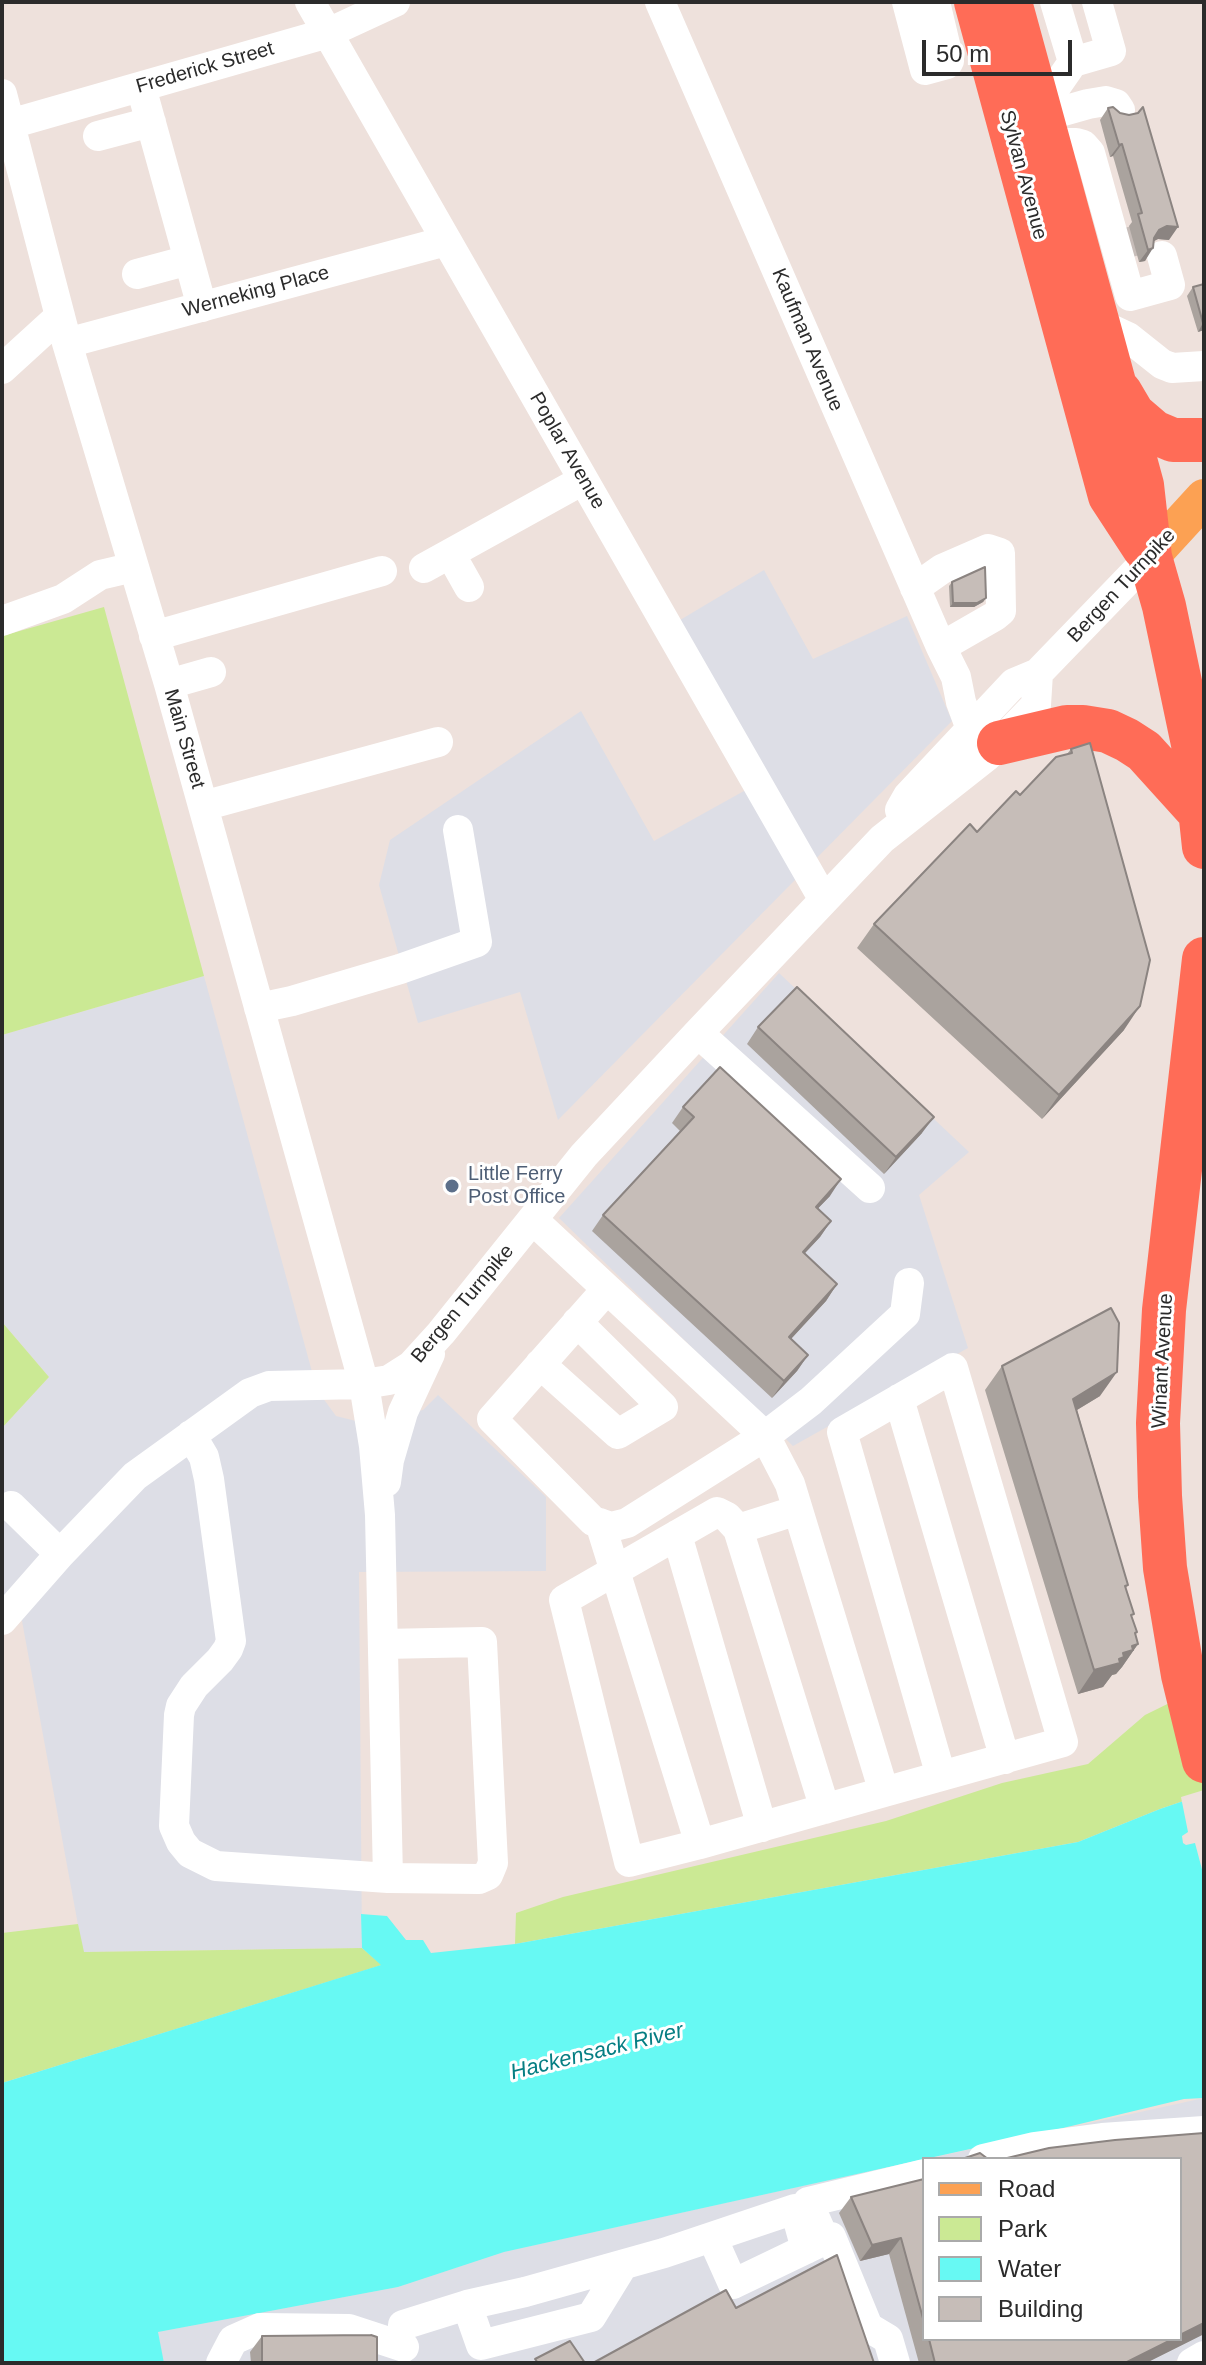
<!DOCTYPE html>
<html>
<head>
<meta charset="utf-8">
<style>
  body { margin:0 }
  #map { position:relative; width:1206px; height:2365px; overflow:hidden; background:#eee1dc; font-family:Arial,sans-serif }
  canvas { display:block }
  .frame { position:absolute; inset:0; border:4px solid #2b2b2b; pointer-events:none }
  .legend { position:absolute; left:922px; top:2157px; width:260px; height:184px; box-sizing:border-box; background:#fff; border:2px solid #aaa; margin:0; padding:10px 14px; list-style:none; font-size:24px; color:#2b2b2b }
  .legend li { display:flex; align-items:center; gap:16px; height:40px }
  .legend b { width:40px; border:2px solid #aaa }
  .scale { position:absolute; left:922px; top:40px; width:150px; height:36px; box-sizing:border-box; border:4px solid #2b2b2b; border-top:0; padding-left:10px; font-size:24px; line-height:28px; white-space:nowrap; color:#2b2b2b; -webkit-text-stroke:6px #fff; paint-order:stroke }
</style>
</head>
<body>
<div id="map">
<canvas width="1206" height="2365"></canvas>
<div class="frame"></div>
<ul class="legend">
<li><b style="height:10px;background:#fca153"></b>Road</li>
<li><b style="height:22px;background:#cbe994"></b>Park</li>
<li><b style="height:22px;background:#67f9f3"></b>Water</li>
<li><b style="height:22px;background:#c6bdb8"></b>Building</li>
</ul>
<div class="scale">50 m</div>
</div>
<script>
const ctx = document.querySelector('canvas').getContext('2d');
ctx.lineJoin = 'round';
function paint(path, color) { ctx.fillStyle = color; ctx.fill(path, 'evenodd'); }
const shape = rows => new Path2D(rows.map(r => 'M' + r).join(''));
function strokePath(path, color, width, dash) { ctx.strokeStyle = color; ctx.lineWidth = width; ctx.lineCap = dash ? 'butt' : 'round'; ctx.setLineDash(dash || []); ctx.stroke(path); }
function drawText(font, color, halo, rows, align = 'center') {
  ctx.font = font + ' Arial,sans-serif'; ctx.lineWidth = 6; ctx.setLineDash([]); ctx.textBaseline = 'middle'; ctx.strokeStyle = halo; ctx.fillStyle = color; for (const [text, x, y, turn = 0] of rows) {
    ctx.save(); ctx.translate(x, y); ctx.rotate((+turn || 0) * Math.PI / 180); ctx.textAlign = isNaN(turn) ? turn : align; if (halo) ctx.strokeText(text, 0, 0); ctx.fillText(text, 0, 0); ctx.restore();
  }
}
paint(shape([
  [764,570,813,659,907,616,952,721,558,1120,520,992,418,1023,379,885,390,840,581,711,654,841,753,786,665,629],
  [779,973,969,1152,919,1195,968,1348,793,1446,559,1218],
  [204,976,317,1390,336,1416,364,1423,423,1410,438,1395,546,1497,546,1571,359,1572,362,1948,83,1952,22,1621,2,1601,2,1428,49,1377,2,1322,2,1035],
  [1204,2098,1204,2344,1171,2363,164,2363,157,2332,398,2287,503,2252,924,2159,924,2339,1180,2339,1180,2159,926,2159]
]), '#dddee6');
paint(shape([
  [104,607,204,976,2,1035,2,636],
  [2,1322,49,1377,2,1428],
  [1204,1686,1204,1794,1160,1809,1078,1842,515,1944,516,1913,563,1897,886,1821,1002,1783,1088,1764,1145,1715],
  [78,1924,84,1952,362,1948,382,1965,2,2083,2,1933]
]), '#cbe994');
paint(shape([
  [1204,1794,1204,2098,1184,2099,1038,2134,504,2252,398,2287,158,2332,164,2363,2,2363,2,2083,381,1965,362,1948,361,1914,387,1916,406,1940,423,1940,431,1953,515,1944,1078,1842,1160,1809]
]), '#67f9f3');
paint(shape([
  [1204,1790,1204,1877,1195,1843,1186,1845,1183,1843,1182,1836,1188,1832,1181,1797]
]), '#eee1dc');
strokePath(shape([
  [1128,227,1138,263]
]), '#c7bdb9', 30, [30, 15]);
strokePath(shape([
  [310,2,824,900],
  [660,2,941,647,956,677,961,702,971,729],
  [907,2,925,70,947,64,949,61,935,2],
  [1073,62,1111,51,1097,2],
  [141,87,202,307],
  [2,94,67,343,169,684,364,1384,374,1446,380,1515,388,1878],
  [1035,95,1055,88,1073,62,1055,2],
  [1042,117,1088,104,1106,101,1116,104,1120,110],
  [10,124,328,33,395,2],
  [98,136,151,122],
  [1048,143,1076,143,1083,145,1090,153,1130,296,1170,285,1162,256],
  [137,274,189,260],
  [1098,323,1128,337,1162,364,1172,368,1204,366],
  [67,343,446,241],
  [2,369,60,316],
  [451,555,469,587],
  [424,568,583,480],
  [915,588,942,569,988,549,1000,553,1001,611,995,616,941,647],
  [2,621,63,599,100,575,134,567],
  [154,636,382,571],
  [169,684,211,672],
  [203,806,438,742],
  [900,810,908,796,1014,683,1038,673,1150,557],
  [259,1008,292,1001,400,969,477,942,458,830],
  [698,1033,870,1188],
  [533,1220,765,1436,790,1484,884,1792,700,1844,600,1523],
  [607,1289,492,1419,593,1521,611,1527,627,1523,765,1436,811,1401,905,1314,909,1283],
  [540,1364,618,1434,663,1407,577,1322],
  [899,1399,1005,1759],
  [191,1435,204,1457,209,1479,231,1641,228,1649,220,1660,194,1686,181,1706,179,1715,174,1826,181,1842,190,1853,216,1866,388,1878,479,1879,488,1875,493,1863,482,1642,383,1644],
  [386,1482,389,1460,403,1412,430,1354],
  [11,1506,60,1554],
  [738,1529,798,1510],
  [677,1535,762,1827],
  [2,1620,60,1554,135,1476,250,1393,269,1386,364,1384,389,1380,411,1366,441,1333,584,1155,698,1033,882,839,986,757,1036,705,1038,673],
  [884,1792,1063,1742,953,1368,842,1432,941,1776],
  [700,1844,629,1862,564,1600,717,1512,727,1517,738,1529,825,1809],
  [983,2159,1034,2147,1102,2138,1204,2131],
  [822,2234,808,2202,924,2174],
  [712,2237,733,2284,831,2237,868,2327,888,2339,895,2363],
  [467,2305,481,2345,591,2317,623,2265],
  [403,2325,467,2305,525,2292,664,2253,795,2209,806,2249],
  [221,2363,233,2340,260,2328,349,2329,404,2347],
  [1192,2363,1204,2356]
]), '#fff', 30);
strokePath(shape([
  [1150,557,1204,498]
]), '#fca153', 38);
strokePath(shape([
  [976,2,1110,496,1144,548],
  [1010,2,1142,485,1150,557,1164,606,1193,744,1204,847],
  [1120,392,1133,414,1154,432,1173,440,1204,440],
  [999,743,1067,727,1083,727,1108,731,1127,740,1144,751,1201,814],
  [1204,959,1164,1310,1158,1423,1160,1496,1165,1568,1183,1675,1204,1761]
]), '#ff6c57', 44);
paint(shape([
  [1108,108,1169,240,1158,239,1154,241,1145,261,1139,262,1129,226,1132,222,1113,156,1110,157,1100,120],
  [1204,284,1204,330,1198,332,1187,296,1193,287],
  [952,582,986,598,983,602,974,607,950,607,949,586],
  [1071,749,1124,1030,1042,1119,857,948,874,924,977,832,1067,754],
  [758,1027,922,1133,884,1174,747,1044],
  [683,1107,830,1196,818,1208,831,1221,820,1237,804,1254,837,1284,826,1301,791,1339,808,1355,797,1371,772,1398,592,1231,603,1215,680,1131,672,1123],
  [1002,1366,1100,1396,1077,1410,1128,1585,1126,1588,1132,1617,1137,1632,1135,1634,1138,1644,1122,1667,1116,1674,1112,1675,1103,1687,1078,1694,985,1390],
  [1204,2133,1204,2334,1146,2363,919,2363,889,2254,860,2261,839,2213,851,2197,924,2179,924,2339,1180,2339],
  [262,2336,377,2363,251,2363,250,2352]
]), '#aaa39e');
paint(shape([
  [1122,144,1113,156,1110,157,1119,145],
  [1167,226,1178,227,1169,240,1158,239,1150,243,1159,230],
  [1153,248,1145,261,1139,262,1148,250],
  [1203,323,1204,330,1198,332],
  [986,598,983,602,974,607,950,607,953,603],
  [1140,1006,1124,1030,1042,1119,1059,1095],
  [934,1117,922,1133,884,1174,896,1157],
  [841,1179,830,1196,804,1223,816,1207],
  [831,1221,820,1237,791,1268,803,1252],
  [837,1284,826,1301,777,1354,789,1337],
  [808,1355,797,1371,772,1398,784,1381],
  [1117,1372,1100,1396,1057,1422,1073,1399],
  [1138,1644,1122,1667,1116,1674,1112,1675,1103,1687,1078,1694,1094,1670,1123,1653,1132,1646],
  [901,2238,889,2254,860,2261,872,2245],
  [1204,2323,1204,2334,1146,2363,1125,2363,1173,2339,1180,2339,1180,2335]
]), '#8b8481');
const building = shape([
  [1113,107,1120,113,1129,115,1138,113,1143,107,1178,227,1167,226,1159,230,1154,238,1153,248,1148,250,1138,214,1142,213,1122,144,1119,145,1108,108,1113,107],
  [1204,284,1204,323,1203,323,1193,287,1204,284],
  [985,567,986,598,977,603,953,603,952,582,985,567],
  [1090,743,1150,960,1140,1006,1059,1095,874,924,970,824,977,832,1016,791,1020,795,1056,757,1072,753,1071,749,1090,743],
  [797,987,934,1117,896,1157,758,1027,797,987],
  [720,1067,841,1179,816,1207,831,1221,803,1252,837,1284,789,1337,808,1355,784,1381,603,1215,694,1117,683,1107,720,1067],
  [1111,1308,1119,1323,1117,1372,1073,1399,1128,1585,1125,1586,1134,1614,1131,1615,1137,1632,1135,1633,1138,1644,1132,1646,1133,1650,1123,1653,1124,1657,1119,1659,1120,1663,1094,1670,1002,1366,1111,1308],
  [1204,2133,1204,2323,1180,2335,1180,2159,1003,2159,1049,2148,1115,2140,1204,2133],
  [980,2153,988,2159,962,2159,980,2153],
  [924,2179,924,2322,901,2238,872,2245,851,2197,924,2179],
  [837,2255,874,2363,593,2363,726,2290,736,2308,837,2255],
  [371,2335,377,2337,377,2363,262,2363,262,2336,371,2335],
  [929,2339,1173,2339,1125,2363,935,2363,929,2339],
  [570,2341,585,2363,538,2363,535,2359,570,2341]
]);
paint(building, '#c6bdb8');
strokePath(building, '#8b8481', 2);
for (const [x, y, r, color] of [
  [452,1186,8,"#5c6f8a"]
]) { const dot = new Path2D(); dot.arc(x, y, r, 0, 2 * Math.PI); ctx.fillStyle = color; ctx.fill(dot); strokePath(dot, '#fff', 3); }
drawText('20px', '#2b2b2b', '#fff', [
  ["Frederick Street",205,68,-16],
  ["Sylvan Avenue",1023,175,75],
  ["Werneking Place",256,292,-15],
  ["Kaufman Avenue",807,340,67],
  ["Poplar Avenue",567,451,60],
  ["Bergen Turnpike",1122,586,-47],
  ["Main Street",184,739,74],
  ["Bergen Turnpike",463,1304,-50],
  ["Winant Avenue",1163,1361,-87]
]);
drawText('20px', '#4e5e75', '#fff', [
  ["Little Ferry",468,1174],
  ["Post Office",468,1197]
], 'left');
drawText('italic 22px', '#067e83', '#fff', [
  ["Hackensack River",597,2052,-14]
]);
</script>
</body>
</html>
